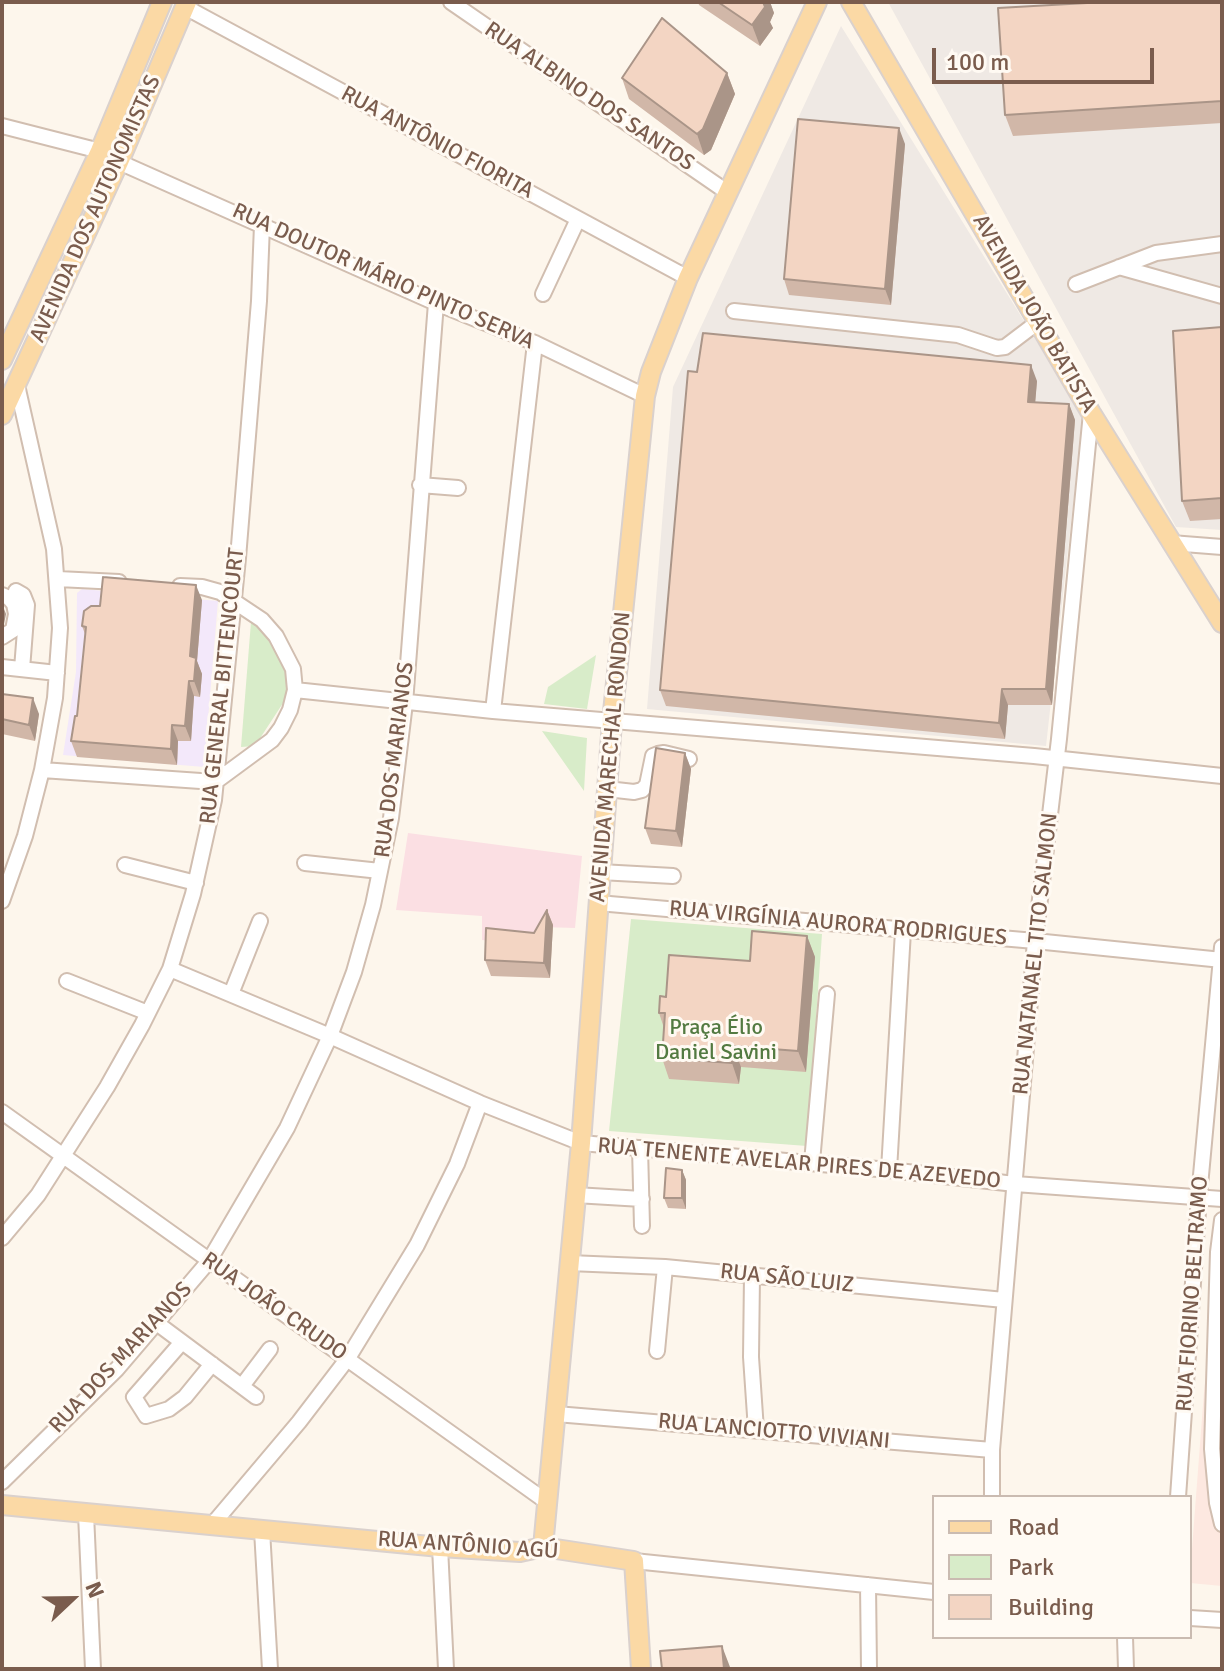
<!DOCTYPE html>
<html>
<head>
<meta charset="utf-8">
<style>
  body { margin:0 }
  #map { position:relative; width:1224px; height:1671px; overflow:hidden; background:#fdf6ec; font-family:Signika,sans-serif }
  canvas { display:block }
  .frame { position:absolute; inset:0; border:4px solid #7a5c4d; pointer-events:none }
  .legend { position:absolute; left:932px; top:1495px; width:260px; height:144px; box-sizing:border-box; background:#fffaf3; border:2px solid #cabbb1; margin:0; padding:10px 14px; list-style:none; font-size:24px; color:#7a5c4d }
  .legend li { display:flex; align-items:center; gap:16px; height:40px }
  .legend b { width:40px; border:2px solid #cabbb1 }
  .north { position:absolute; left:32px; top:1559px; width:80px; height:80px; -webkit-text-stroke:6px #fffaf3; paint-order:stroke; rotate:68deg; font-size:22px; font-weight:700; line-height:32px; text-align:center; color:#7a5c4d }
  .north::after { content:''; display:block; margin:auto; width:28px; height:36px; background:#7a5c4d; clip-path:polygon(50% 0,100% 100%,50% 72%,0 100%) }
  .scale { position:absolute; left:932px; top:48px; width:222px; height:36px; box-sizing:border-box; border:4px solid #7a5c4d; border-top:0; padding-left:10px; font-size:24px; line-height:28px; white-space:nowrap; color:#7a5c4d; -webkit-text-stroke:6px #fffaf3; paint-order:stroke }
</style>
</head>
<body>
<div id="map">
<canvas width="1224" height="1671"></canvas>
<div class="frame"></div>
<ul class="legend">
<li><b style="height:10px;background:#fbd9a5"></b>Road</li>
<li><b style="height:22px;background:#d8ecc9"></b>Park</li>
<li><b style="height:22px;background:#f3d5c3"></b>Building</li>
</ul>
<div class="north">N</div>
<div class="scale">100 m</div>
</div>
<script>
const ctx = document.querySelector('canvas').getContext('2d');
ctx.lineJoin = 'round';
function paint(path, color) { ctx.fillStyle = color; ctx.fill(path, 'evenodd'); }
const shape = rows => new Path2D(rows.map(r => 'M' + r).join(''));
function strokePath(path, color, width, dash) { ctx.strokeStyle = color; ctx.lineWidth = width; ctx.lineCap = dash ? 'butt' : 'round'; ctx.setLineDash(dash || []); ctx.stroke(path); }
function drawText(font, color, halo, rows, align = 'center') {
  ctx.font = font + ' Signika,sans-serif'; ctx.lineWidth = 6; ctx.setLineDash([]); ctx.textBaseline = 'middle'; ctx.strokeStyle = halo; ctx.fillStyle = color; for (const [text, x, y, turn = 0] of rows) {
    ctx.save(); ctx.translate(x, y); ctx.rotate((+turn || 0) * Math.PI / 180); ctx.textAlign = isNaN(turn) ? turn : align; if (halo) ctx.strokeText(text, 0, 0); ctx.fillText(text, 0, 0); ctx.restore();
  }
}
paint(shape([
  [1222,1250,1222,1586,1190,1583,1190,1575,1204,1392,1218,1252]
]), '#fde8e0');
paint(shape([
  [888,2,1222,2,1222,530,1176,527],
  [841,26,1083,416,1046,746,647,709,673,387]
]), '#efe9e4');
paint(shape([
  [82,589,218,601,204,767,63,755,76,672,77,593]
]), '#f3e8fa');
paint(shape([
  [408,833,582,856,575,928,541,927,540,946,482,940,482,916,396,910]
]), '#fbdfe3');
paint(shape([
  [251,622,274,640,286,670,287,691,285,700,255,746,241,747],
  [596,655,587,709,544,704,548,687],
  [542,731,587,738,584,791],
  [631,919,822,934,807,1146,609,1131]
]), '#d8ecc9');
const minor = shape([
  [451,2,727,192],
  [185,7,688,278],
  [2,126,100,151],
  [119,162,436,303,535,343,645,396],
  [1119,267,1222,296],
  [1076,284,1156,253,1222,244],
  [543,294,578,219],
  [734,311,958,335,997,348,1005,347,1038,322],
  [420,485,458,488],
  [1171,543,1222,547],
  [58,579,119,582],
  [16,591,23,595,27,605,22,669],
  [2,595,9,598,14,604,16,614,13,630,2,637],
  [2,667,57,673],
  [295,690,493,711,1034,756,1222,776],
  [493,711,535,343],
  [42,770,215,782,272,740,281,728,290,710,295,690,293,669,276,636,262,620,220,592,202,587,180,586],
  [607,789,634,792,642,790,647,785,653,756,658,754,664,753,689,759],
  [305,863,380,871],
  [125,865,196,883],
  [600,872,673,876],
  [2,901,25,836,42,770,55,698,60,628,54,549,17,385],
  [598,903,1035,941,1222,960],
  [170,969,330,1036,480,1103,581,1143,889,1170,1015,1184,1222,1199],
  [67,981,148,1013],
  [231,994,260,921],
  [2,1112,547,1502],
  [640,1148,642,1226],
  [812,1162,827,994],
  [889,1170,903,931],
  [575,1195,642,1199],
  [1222,1220,1218,1252,1212,1449,1217,1503,1222,1524],
  [2,1238,38,1195,107,1087,142,1025,170,969,193,894,214,800,238,558,259,301,262,225],
  [569,1263,665,1267,1004,1300],
  [752,1276,751,1357,756,1430],
  [158,1324,256,1397],
  [182,1342,134,1397,146,1416,169,1409,185,1397,212,1364],
  [657,1351,665,1267],
  [242,1386,270,1349],
  [556,1414,992,1450],
  [2,1482,117,1369,209,1261,287,1128,330,1036,354,972,373,905,391,818,405,703,436,303],
  [992,1497,992,1450,1035,941,1059,739,1091,413],
  [1178,1497,1199,1197,1222,947],
  [86,1514,93,1669],
  [212,1525,299,1422,348,1358,417,1245,457,1164,480,1103],
  [262,1530,270,1669],
  [440,1547,446,1669],
  [634,1561,934,1592],
  [868,1585,869,1669],
  [1190,1618,1222,1620],
  [1125,1637,1126,1669]
]);
const major = shape([
  [851,2,1091,413,1222,623],
  [2,360,100,151,162,2],
  [2,415,119,162,187,2],
  [2,1505,440,1547,520,1552,543,1547,634,1561,641,1669],
  [543,1547,581,1143,612,722,645,396,651,372,688,278,817,2]
]);
strokePath(minor, '#d1beb0', 18);
strokePath(major, '#dad1cd', 22);
strokePath(minor, '#fff', 14);
strokePath(major, '#fbd9a5', 18);
paint(shape([
  [698,2,770,2,774,13,770,22,773,28,760,46,699,5],
  [1222,2,1222,123,1013,136,1005,115],
  [727,73,735,94,711,150,704,155,629,99,622,78],
  [905,144,891,305,789,295,784,279],
  [1222,327,1222,519,1190,521,1182,501],
  [1037,381,1035,402,1069,404,1075,420,1052,705,1008,705,1005,739,666,706,660,690],
  [202,600,197,661,202,674,200,697,194,696,191,741,178,741,177,765,77,757,71,741,77,716,85,634,82,626,100,606],
  [2,694,39,714,35,741,2,734],
  [685,753,691,769,682,847,651,844,645,828],
  [547,910,553,925,550,978,491,976,485,960,534,933],
  [807,936,815,957,806,1072,741,1067,739,1084,669,1079,662,1058,664,1028,659,1013,666,997],
  [682,1170,686,1180,686,1209,668,1208,664,1198]
]), '#d1b7a8');
paint(shape([
  [763,2,770,2,774,13,770,22,773,28,760,46,752,25],
  [727,73,735,94,711,150,704,155,697,134],
  [899,128,905,144,891,305,885,289],
  [1031,365,1037,381,1034,417,1028,402],
  [1069,404,1075,420,1052,705,1046,689],
  [196,585,202,600,197,661,202,674,200,697,194,681,190,656],
  [2,604,6,614,4,624,2,625],
  [189,681,194,696,191,741,185,726],
  [1002,689,1008,705,1005,739,999,723],
  [33,698,39,714,35,741,29,725],
  [172,725,178,741,177,765,171,749],
  [685,753,691,769,682,847,676,831],
  [547,910,553,925,550,978,544,963],
  [807,936,815,957,806,1072,798,1051],
  [733,1046,741,1067,739,1084,732,1063],
  [682,1170,686,1180,686,1209,682,1198],
  [722,1646,730,1667,730,1669,724,1669]
]), '#aa9588');
const building = shape([
  [718,2,763,2,765,7,752,25,718,2],
  [1105,2,1222,2,1222,101,1005,115,998,8,1105,2],
  [662,18,727,73,703,129,697,134,622,78,662,18],
  [798,119,899,128,885,289,784,279,798,119],
  [1222,327,1222,498,1182,501,1173,331,1222,327],
  [703,333,1031,365,1028,402,1069,404,1046,689,1002,689,999,723,660,690,688,371,697,372,703,333],
  [103,577,196,585,190,656,196,658,194,681,189,681,185,726,172,725,171,749,71,741,75,716,77,716,86,627,82,626,84,611,91,606,100,606,103,577],
  [2,694,33,698,29,725,2,719,2,694],
  [656,748,685,753,676,831,645,828,656,748],
  [547,910,544,963,485,960,486,928,534,933,547,910],
  [752,931,807,936,798,1051,733,1046,732,1063,662,1058,665,1013,659,1013,660,996,666,997,669,955,750,961,752,931],
  [666,1168,682,1170,682,1198,664,1198,666,1168],
  [722,1646,724,1669,662,1669,660,1651,722,1646]
]);
paint(building, '#f3d5c3');
strokePath(building, '#aa9588', 2);
drawText('22px', '#7a5c4d', '#fffaf3', [
  ["RUA ALBINO DOS SANTOS",589,97,34],
  ["RUA ANTÔNIO FIORITA",437,143,28],
  ["AVENIDA DOS AUTONOMISTAS",96,209,-66],
  ["RUA DOUTOR MÁRIO PINTO SERVA",383,277,24],
  ["AVENIDA JOÃO BATISTA",1034,314,60],
  ["RUA GENERAL BITTENCOURT",223,686,-84],
  ["AVENIDA MARECHAL RONDON",611,757,-85],
  ["RUA DOS MARIANOS",395,760,-83],
  ["RUA VIRGÍNIA AURORA RODRIGUES",838,924,5],
  ["RUA NATANAEL TITO SALMON",1036,954,-84],
  ["RUA TENENTE AVELAR PIRES DE AZEVEDO",799,1164,5],
  ["RUA SÃO LUIZ",787,1279,6],
  ["RUA FIORINO BELTRAMO",1193,1294,-86],
  ["RUA JOÃO CRUDO",274,1307,35],
  ["RUA DOS MARIANOS",121,1358,-47],
  ["RUA LANCIOTTO VIVIANI",774,1432,5],
  ["RUA ANTÔNIO AGÚ",468,1546,4]
]);
drawText('22px', '#537a41', '#fffaf3', [
  ["Praça Élio",716,1028],
  ["Daniel Savini",716,1053]
]);
</script>
</body>
</html>
